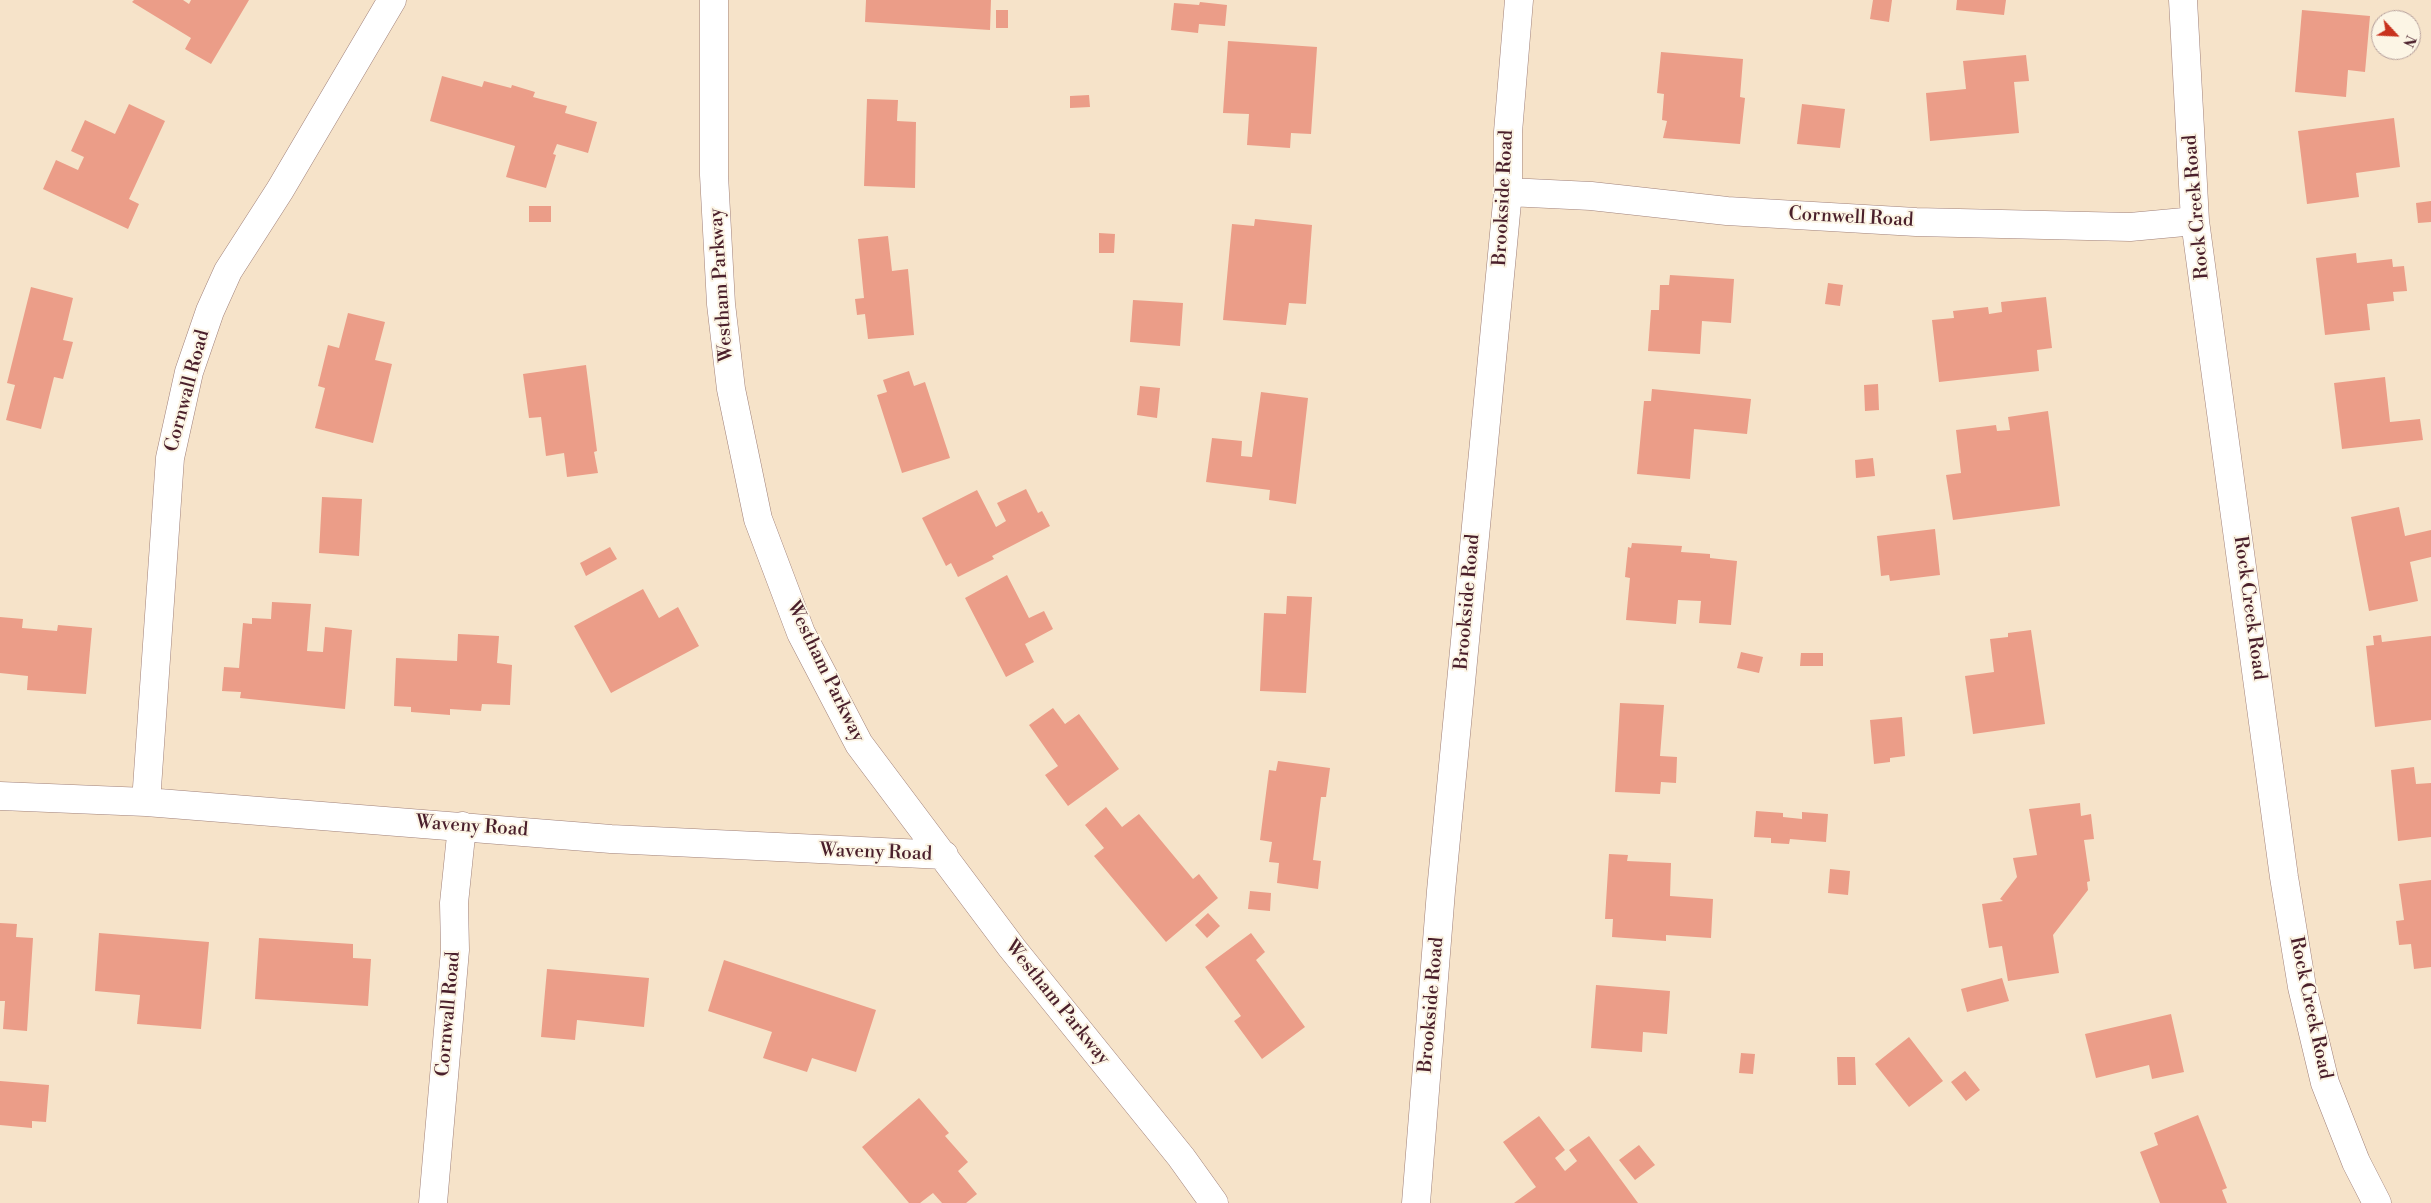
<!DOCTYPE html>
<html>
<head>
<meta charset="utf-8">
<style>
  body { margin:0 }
  #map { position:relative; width:2431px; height:1203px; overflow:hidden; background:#f6e3c9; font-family:"Libre Bodoni",serif }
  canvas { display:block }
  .north { position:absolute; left:2371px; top:10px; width:50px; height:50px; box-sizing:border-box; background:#fcf5e5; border:1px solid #b59f9b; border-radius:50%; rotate:115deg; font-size:14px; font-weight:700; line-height:20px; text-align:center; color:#4a1f2b }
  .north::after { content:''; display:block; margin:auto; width:18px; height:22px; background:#c8321e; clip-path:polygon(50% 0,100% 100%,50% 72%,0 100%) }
</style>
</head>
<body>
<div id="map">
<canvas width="2431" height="1203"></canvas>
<div class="north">N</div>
</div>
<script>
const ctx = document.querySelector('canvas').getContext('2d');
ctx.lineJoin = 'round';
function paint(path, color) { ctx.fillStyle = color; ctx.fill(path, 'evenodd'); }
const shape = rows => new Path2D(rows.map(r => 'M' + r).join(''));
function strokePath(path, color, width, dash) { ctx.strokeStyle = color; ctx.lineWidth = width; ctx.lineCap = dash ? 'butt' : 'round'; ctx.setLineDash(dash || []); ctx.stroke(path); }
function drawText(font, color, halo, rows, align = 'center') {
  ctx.font = font + ' "Libre Bodoni",serif'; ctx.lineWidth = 4; ctx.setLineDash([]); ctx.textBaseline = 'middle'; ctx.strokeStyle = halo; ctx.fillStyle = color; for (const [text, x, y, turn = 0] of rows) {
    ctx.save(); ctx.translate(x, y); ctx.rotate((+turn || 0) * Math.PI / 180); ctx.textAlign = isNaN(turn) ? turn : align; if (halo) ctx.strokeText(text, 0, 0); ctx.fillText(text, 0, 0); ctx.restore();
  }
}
paint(shape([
  [134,0,183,0,189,4,191,0,249,0,211,64,185,49,191,38,132,2],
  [866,0,991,0,990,30,865,22],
  [1873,0,1892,0,1889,22,1870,19],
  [1957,0,2006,0,2004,15,1956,10],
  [1200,2,1227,5,1225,26,1199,24,1198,33,1171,30,1174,3,1199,5],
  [996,10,1008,10,1008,28,996,28],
  [2302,10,2370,16,2365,72,2348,70,2346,97,2295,92],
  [1228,41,1317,47,1311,134,1291,133,1290,148,1247,145,1249,114,1223,113],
  [1661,52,1743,59,1740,97,1745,98,1740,144,1663,138,1667,121,1662,120,1664,94,1657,93],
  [2026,55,2029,81,2014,82,2019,133,1930,141,1926,93,1966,89,1963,61],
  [442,76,482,87,484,81,511,88,512,85,535,92,533,97,567,106,565,113,597,122,588,153,557,144,553,154,556,155,546,188,506,177,515,146,430,121],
  [1089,95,1090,107,1070,108,1070,96],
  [867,99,898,100,897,121,916,122,915,188,864,186],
  [129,104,165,121,129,199,139,204,128,229,43,189,56,160,78,170,84,157,71,151,85,120,115,134],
  [1802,104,1845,109,1840,148,1797,144],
  [2394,118,2400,167,2356,173,2359,197,2307,204,2298,131],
  [2431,201,2431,222,2418,223,2416,203],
  [529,206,551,206,551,222,529,222],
  [1255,219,1312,225,1306,304,1289,303,1286,325,1223,320,1232,224,1254,226],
  [1099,233,1115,234,1114,253,1099,253],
  [888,236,892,271,908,269,914,335,868,339,865,314,857,315,855,299,864,298,858,239],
  [2356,253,2357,263,2392,259,2393,267,2404,266,2407,291,2393,292,2394,301,2367,304,2370,330,2325,335,2316,258],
  [1670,275,1734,279,1731,323,1702,321,1700,354,1648,351,1651,310,1659,310,1660,285,1669,285],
  [1828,283,1843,285,1840,306,1825,304],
  [31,287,73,298,63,340,73,342,63,379,54,377,41,429,6,420,15,385,7,383],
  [2046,297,2052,348,2037,350,2039,371,1939,382,1932,320,1954,318,1953,311,1988,307,1989,314,2002,312,2001,302],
  [1133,300,1183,303,1180,346,1130,342],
  [348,313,385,322,375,360,392,364,373,443,315,428,325,388,318,386,328,345,339,348],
  [586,365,597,451,594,452,598,473,567,477,564,453,546,456,541,417,529,418,523,374],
  [909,371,914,386,925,382,950,458,902,473,877,395,887,392,883,380],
  [2385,377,2390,422,2420,419,2423,440,2342,449,2334,383],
  [1878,384,1879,410,1865,411,1864,385],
  [1140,386,1160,388,1157,418,1137,415],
  [1652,389,1751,399,1747,434,1694,429,1690,479,1637,474,1644,401,1651,401],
  [1261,392,1308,398,1296,504,1269,500,1270,490,1206,482,1212,438,1242,441,1241,456,1252,457],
  [2048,411,2060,506,1953,520,1946,475,1961,473,1956,430,1996,425,1997,431,2010,430,2008,417],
  [1873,458,1875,476,1856,478,1855,460],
  [1026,489,1038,513,1042,511,1050,526,992,556,994,559,958,577,951,563,946,566,922,518,977,490,996,527,1006,521,997,503],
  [322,497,362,499,359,556,319,553],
  [2399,507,2405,536,2431,530,2431,557,2410,562,2418,601,2369,611,2351,517],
  [1935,529,1940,575,1890,581,1889,575,1881,576,1877,536],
  [1632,543,1682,546,1681,552,1710,554,1710,558,1737,561,1731,625,1699,623,1701,601,1678,600,1676,624,1626,620,1630,578,1625,577,1628,547,1631,548],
  [610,547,617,559,586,576,580,563],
  [1007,575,1029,618,1044,611,1053,629,1025,644,1034,662,1006,677,965,598],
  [643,589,659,618,678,607,699,646,611,693,574,626],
  [1287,596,1312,597,1306,693,1260,691,1264,613,1286,614],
  [272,602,311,604,307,651,323,652,325,627,352,630,345,709,240,698,241,692,222,691,224,667,239,668,243,623,252,624,252,618,271,619],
  [0,617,23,619,22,628,57,631,58,625,92,628,86,694,27,690,28,676,0,673],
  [2031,630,2045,724,1973,734,1965,676,1994,672,1990,639,2008,637,2008,633],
  [458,634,499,636,497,663,512,665,510,705,482,704,481,711,450,709,450,715,411,712,411,707,394,706,396,658,457,661],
  [2381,635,2382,642,2431,636,2431,720,2375,727,2366,646,2374,645,2373,636],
  [1741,652,1763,657,1759,673,1737,668],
  [1801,653,1823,653,1823,666,1800,666],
  [1620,703,1664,705,1660,756,1677,757,1676,783,1661,782,1660,794,1615,792],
  [1053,708,1065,724,1079,714,1119,769,1068,806,1045,775,1058,766,1029,725],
  [1902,717,1905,756,1890,758,1890,762,1874,764,1870,720],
  [1278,761,1330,768,1326,797,1321,797,1313,860,1321,861,1318,889,1277,883,1279,863,1269,862,1272,842,1260,840,1269,770,1276,771],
  [2414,767,2416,784,2431,783,2431,837,2398,841,2391,770],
  [2080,803,2081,816,2091,814,2094,839,2084,840,2090,881,2087,882,2088,890,2053,935,2059,973,2008,981,2002,946,1989,948,1982,904,2003,901,2000,899,2017,877,2013,858,2037,855,2029,809],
  [1106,807,1122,827,1139,814,1193,879,1199,874,1218,898,1166,942,1094,856,1104,848,1085,825],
  [1756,811,1783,813,1783,817,1802,819,1802,812,1828,814,1826,842,1790,839,1789,844,1771,843,1771,838,1754,837],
  [1609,854,1628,855,1627,861,1671,863,1670,896,1713,899,1711,938,1666,935,1666,941,1612,937,1613,919,1605,919],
  [1830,869,1850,871,1848,895,1828,893],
  [2431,880,2431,967,2414,969,2411,944,2399,945,2396,921,2404,920,2399,884],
  [1250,891,1271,893,1270,911,1248,909],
  [1208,913,1220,926,1207,938,1195,925],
  [0,923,17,924,16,937,33,938,27,1031,3,1029,5,1001,0,1001],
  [99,933,209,942,201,1029,137,1024,140,995,95,991],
  [1251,933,1265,952,1256,960,1305,1027,1262,1059,1234,1021,1241,1016,1205,967],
  [259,938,353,944,353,958,371,959,368,1006,255,999],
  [724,960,876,1010,856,1072,812,1058,807,1072,763,1058,772,1032,708,1011],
  [547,969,649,978,644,1027,577,1020,575,1040,541,1037],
  [2002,978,2009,1001,1967,1012,1961,989],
  [1596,985,1670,991,1667,1034,1643,1032,1642,1052,1591,1048],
  [2171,1014,2184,1072,2152,1079,2149,1065,2096,1078,2085,1034],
  [1909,1037,1943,1081,1909,1107,1875,1064],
  [1741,1053,1755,1054,1753,1074,1739,1073],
  [1837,1057,1855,1057,1856,1085,1838,1085],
  [1965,1071,1980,1090,1966,1101,1951,1082],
  [0,1081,49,1085,46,1122,32,1121,32,1128,0,1125],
  [919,1098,949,1133,945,1136,968,1162,958,1171,977,1194,966,1203,942,1203,933,1193,920,1203,909,1203,862,1147],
  [2198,1115,2227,1188,2222,1190,2227,1203,2160,1203,2140,1152,2158,1145,2154,1133],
  [1539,1116,1565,1150,1555,1158,1565,1171,1577,1161,1569,1150,1589,1136,1638,1203,1514,1203,1536,1187,1503,1142],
  [1639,1145,1655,1165,1635,1180,1619,1160]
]), '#eb9d88');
const minor = shape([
  [714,0,714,175,721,304,731,389,758,519,801,633,859,744,1012,948,1181,1157,1214,1203],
  [2183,0,2195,221,2284,877,2302,987,2325,1083,2356,1162,2377,1203],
  [1508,192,1591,196,1727,211,1916,222,2130,227,2195,221],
  [0,796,146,802,611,839,944,855],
  [146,802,170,458,189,372,210,311,228,271,280,190,392,0],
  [433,1203,455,950,454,903,462,826],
  [1416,1203,1441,891,1508,192,1508,132,1519,0]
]);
strokePath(minor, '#a0817a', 29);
strokePath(minor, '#fff', 28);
drawText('19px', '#4a1f2b', '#fcf5e5', [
  ["Brookside Road",1504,198,-87],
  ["Rock Creek Road",2197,207,-95],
  ["Cornwell Road",1851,218,3],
  ["Westham Parkway",722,285,-94],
  ["Cornwall Road",188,391,-75],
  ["Brookside Road",1468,602,-85],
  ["Rock Creek Road",2249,608,82],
  ["Westham Parkway",825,672,64],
  ["Waveny Road",472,827,4],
  ["Waveny Road",876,853,2],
  ["Westham Parkway",1057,1003,51],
  ["Brookside Road",1432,1005,-85],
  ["Rock Creek Road",2310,1008,78],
  ["Cornwall Road",449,1014,-85]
]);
</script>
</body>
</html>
